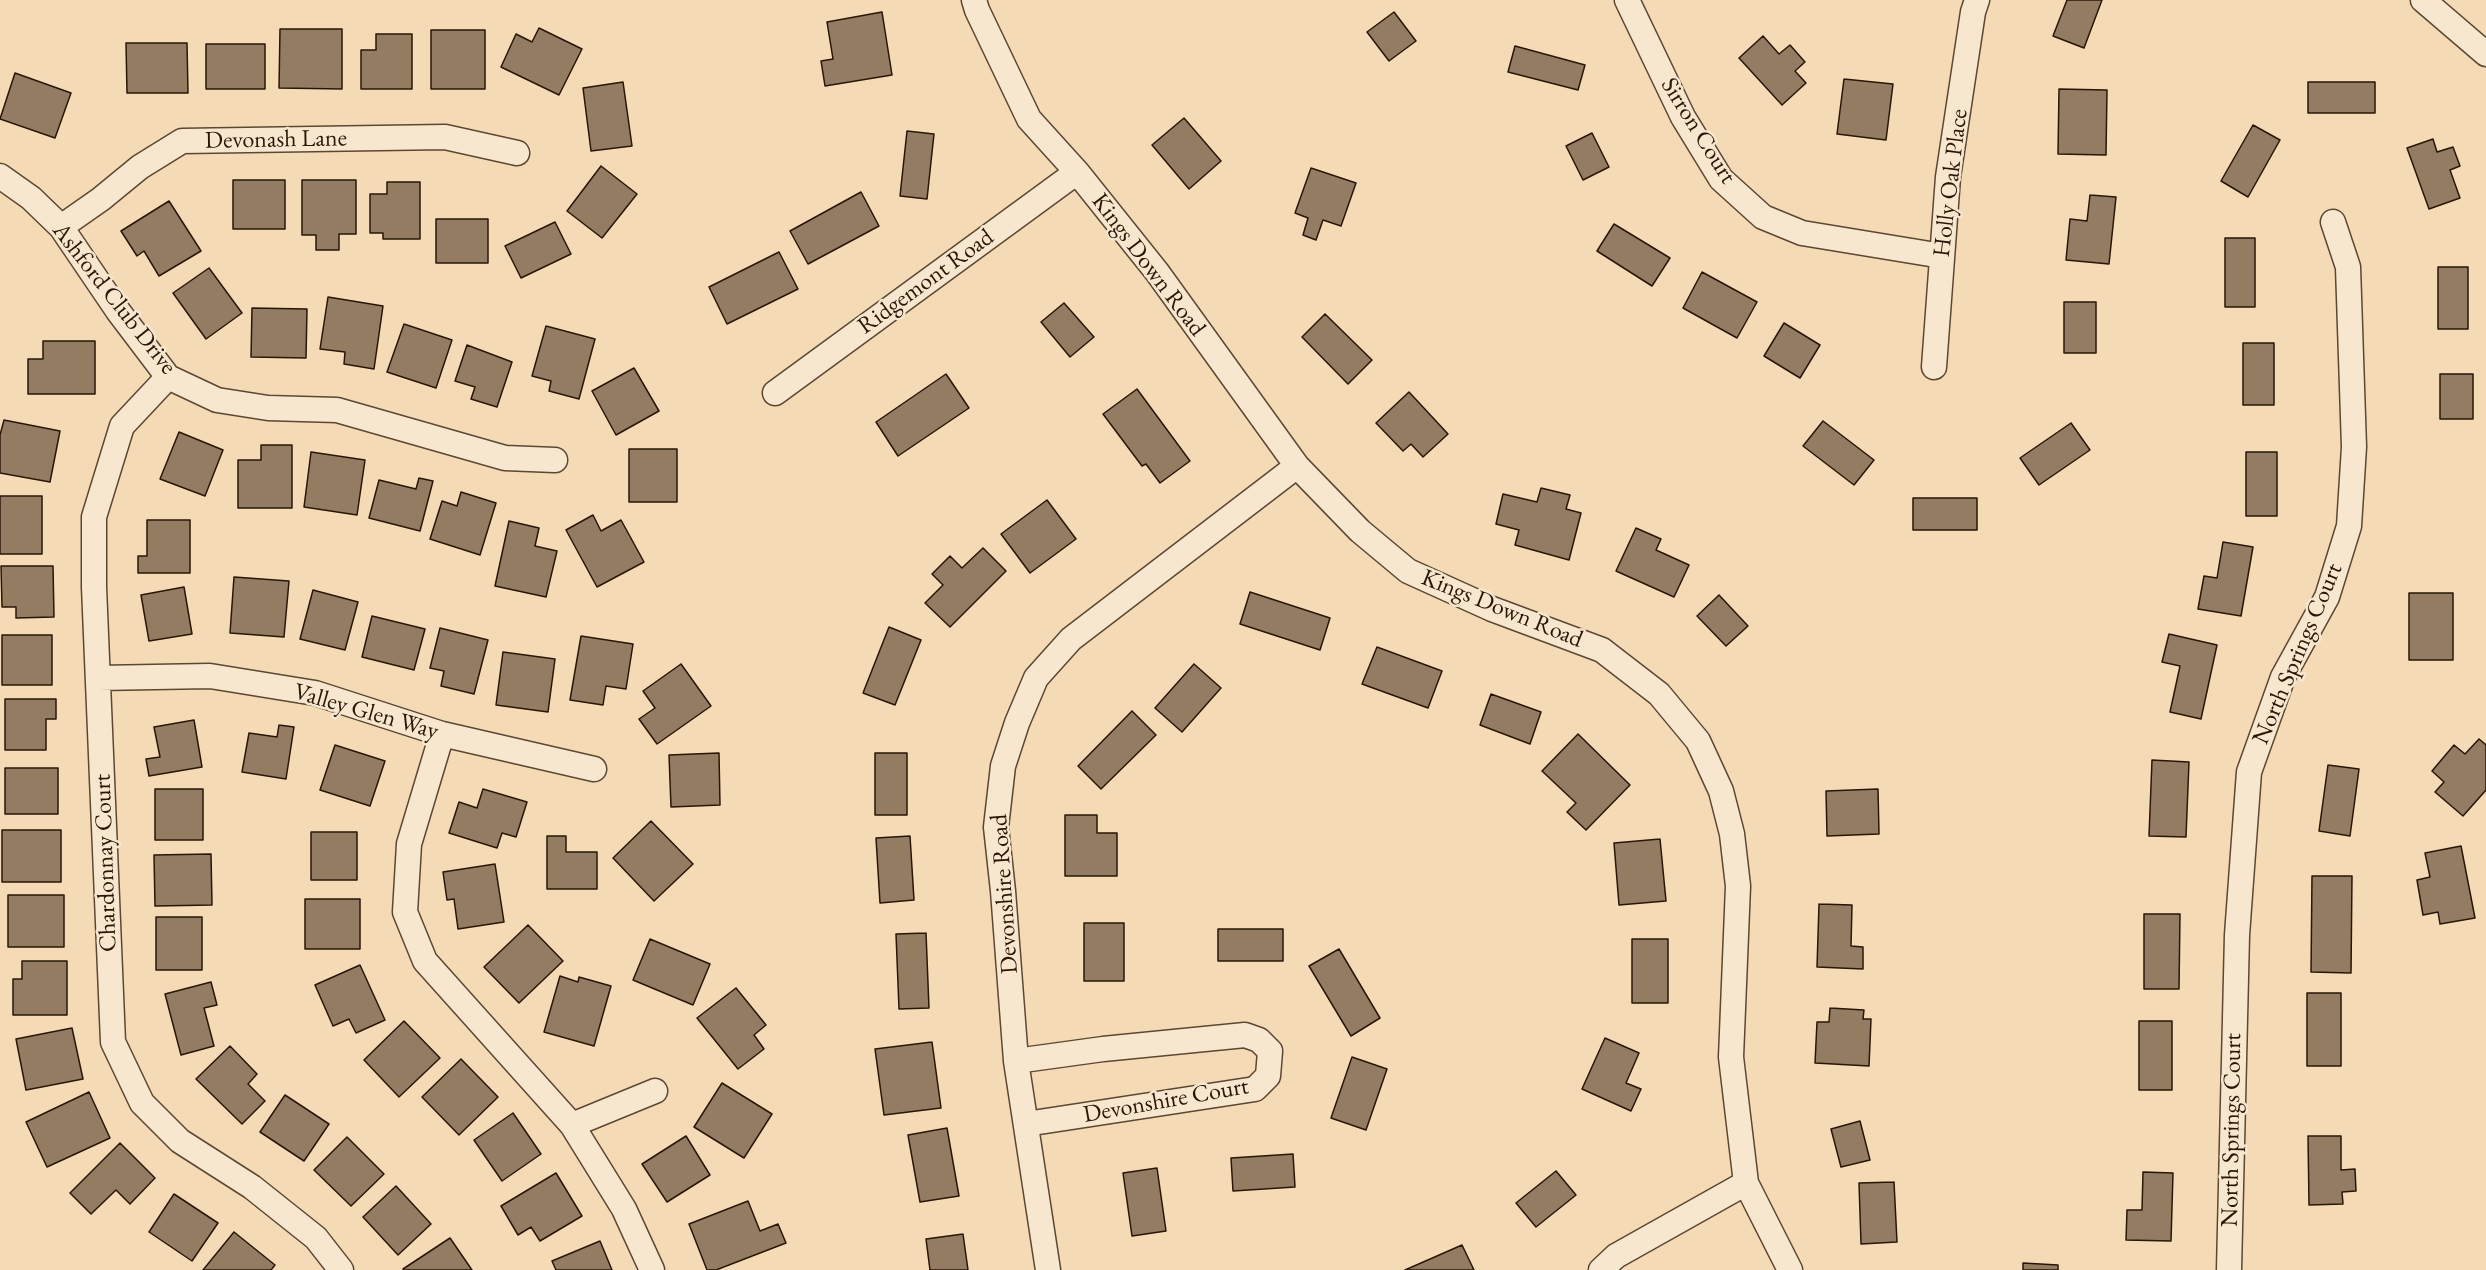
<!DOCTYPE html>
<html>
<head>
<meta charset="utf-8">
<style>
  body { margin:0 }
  canvas { display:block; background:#f4dab5 }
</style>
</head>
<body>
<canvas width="2486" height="1270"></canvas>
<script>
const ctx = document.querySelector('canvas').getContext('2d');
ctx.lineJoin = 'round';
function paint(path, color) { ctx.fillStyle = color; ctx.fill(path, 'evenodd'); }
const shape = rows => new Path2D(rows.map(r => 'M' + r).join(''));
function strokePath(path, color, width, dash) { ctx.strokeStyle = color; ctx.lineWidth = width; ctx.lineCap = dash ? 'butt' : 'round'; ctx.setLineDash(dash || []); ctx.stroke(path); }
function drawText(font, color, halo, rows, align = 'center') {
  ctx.font = font + ' "EB Garamond",serif'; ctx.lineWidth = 5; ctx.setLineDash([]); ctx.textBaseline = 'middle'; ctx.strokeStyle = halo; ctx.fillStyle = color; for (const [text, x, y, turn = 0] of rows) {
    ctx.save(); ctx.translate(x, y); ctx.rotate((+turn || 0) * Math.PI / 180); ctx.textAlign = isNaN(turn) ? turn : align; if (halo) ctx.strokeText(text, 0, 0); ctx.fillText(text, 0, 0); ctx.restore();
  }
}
const building = shape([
  [2067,0,2102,0,2084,48,2053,36,2067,0],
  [882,12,892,75,825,86,821,61,833,59,827,22,882,12],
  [1394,12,1416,41,1389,61,1367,32,1394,12],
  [539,28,582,49,559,95,501,67,516,34,532,42,539,28],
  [280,29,342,29,342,89,279,88,280,29],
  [431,30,485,30,485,89,431,89,431,30],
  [376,34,412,34,412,89,361,89,361,50,376,50,376,34],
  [1763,36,1779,54,1790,45,1805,62,1795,71,1806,83,1782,105,1739,58,1763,36],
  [126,43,187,43,188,93,127,93,126,43],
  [206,44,265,44,265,89,206,89,206,44],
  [1515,46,1585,65,1578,90,1508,72,1515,46],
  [15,73,71,93,55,138,0,119,15,73],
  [1844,79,1893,84,1886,140,1837,134,1844,79],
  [623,82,632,146,591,151,583,88,623,82],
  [2308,82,2375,82,2375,113,2308,113,2308,82],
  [2059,89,2107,90,2106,155,2058,154,2059,89],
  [1184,118,1221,161,1189,189,1152,145,1184,118],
  [2253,125,2280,140,2248,197,2221,181,2253,125],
  [907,131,934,134,927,199,900,196,907,131],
  [1592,133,1609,167,1583,180,1566,146,1592,133],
  [2433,139,2437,152,2453,147,2460,166,2450,170,2460,198,2429,209,2407,148,2433,139],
  [601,166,637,194,602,238,567,211,601,166],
  [1311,168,1356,183,1341,226,1323,220,1316,240,1303,235,1308,218,1295,213,1311,168],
  [233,180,285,180,285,229,233,229,233,180],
  [302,180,356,180,356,234,339,234,339,250,316,250,316,235,302,235,302,180],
  [387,182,420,182,420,239,383,239,383,233,370,233,370,194,387,194,387,182],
  [861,192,879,226,808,264,790,231,861,192],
  [2090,195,2116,197,2109,264,2066,260,2070,219,2087,221,2090,195],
  [169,201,201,251,159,276,144,251,137,256,121,231,169,201],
  [436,219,488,219,488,263,436,263,436,219],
  [555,222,571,254,521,278,505,246,555,222],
  [1614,224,1670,258,1652,286,1597,251,1614,224],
  [2225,238,2255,238,2255,307,2225,307,2225,238],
  [779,252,798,289,727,324,709,287,779,252],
  [2438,267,2468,267,2468,329,2438,329,2438,267],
  [209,268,242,313,206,339,173,293,209,268],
  [1702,272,1757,302,1737,338,1683,308,1702,272],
  [328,297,383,306,374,369,344,364,345,352,320,349,328,297],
  [2064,302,2096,302,2096,353,2064,353,2064,302],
  [1064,303,1094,337,1070,357,1041,322,1064,303],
  [252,308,307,309,306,358,251,357,252,308],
  [1325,314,1372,360,1348,384,1302,337,1325,314],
  [1784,323,1820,345,1800,378,1764,356,1784,323],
  [404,324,452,340,436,388,387,372,404,324],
  [546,326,595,339,579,399,549,391,551,381,532,376,546,326],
  [43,341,95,341,95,394,28,394,28,359,43,359,43,341],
  [2243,343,2274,343,2274,405,2243,405,2243,343],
  [467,345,512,362,497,407,471,399,475,387,455,381,467,345],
  [634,368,659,411,616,435,592,391,634,368],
  [946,374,969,408,898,456,876,422,946,374],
  [2440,374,2473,374,2473,419,2440,419,2440,374],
  [1137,389,1190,461,1160,483,1146,464,1142,466,1103,414,1137,389],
  [1409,392,1448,434,1423,457,1411,444,1403,451,1376,423,1409,392],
  [4,420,60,431,50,482,0,473,0,435,4,420],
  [1823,421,1874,460,1854,485,1803,446,1823,421],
  [2071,423,2090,450,2039,485,2020,458,2071,423],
  [179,432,223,450,205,496,160,479,179,432],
  [261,445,292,445,292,508,238,508,238,460,261,460,261,445],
  [629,449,677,449,677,502,629,502,629,449],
  [311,452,365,460,357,515,304,507,311,452],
  [2246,452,2277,452,2277,516,2246,516,2246,452],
  [419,478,433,481,420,531,369,518,379,480,416,489,419,478],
  [1541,488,1570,495,1566,509,1581,513,1569,560,1515,545,1519,530,1496,524,1503,494,1537,502,1541,488],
  [461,492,496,503,480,555,430,539,442,501,457,506,461,492],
  [0,496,42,496,42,554,0,554,0,496],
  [1913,498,1977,498,1977,530,1913,530,1913,498],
  [1047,500,1076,539,1030,573,1001,534,1047,500],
  [593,515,601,531,621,520,644,562,597,587,566,530,593,515],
  [147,520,190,520,190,573,138,573,138,556,147,556,147,520],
  [509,521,539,528,535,546,557,551,546,597,495,586,509,521],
  [1636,528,1661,539,1656,550,1689,565,1674,597,1616,571,1636,528],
  [2223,542,2253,547,2241,616,2198,609,2204,576,2217,578,2223,542],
  [983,548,1006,571,950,627,925,603,943,585,932,574,950,556,962,568,983,548],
  [1,566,53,566,54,617,16,618,16,607,2,607,1,566],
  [234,577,289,581,284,637,230,633,234,577],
  [184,587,192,634,149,641,141,595,184,587],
  [313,590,358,602,345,650,300,639,313,590],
  [1250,592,1330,618,1320,650,1240,624,1250,592],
  [2409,593,2453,593,2453,660,2409,660,2409,593],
  [1719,595,1748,626,1726,646,1697,616,1719,595],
  [372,616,425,629,414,670,362,657,372,616],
  [889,627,921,640,895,705,863,693,889,627],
  [440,628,488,640,474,694,441,686,444,671,430,668,440,628],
  [2169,634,2217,645,2201,719,2170,712,2180,666,2162,662,2169,634],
  [2,635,52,635,52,685,2,685,2,635],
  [581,636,633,644,626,689,606,686,603,705,570,700,581,636],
  [1377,647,1442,671,1428,708,1362,684,1377,647],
  [503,652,555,659,548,712,496,705,503,652],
  [681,664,711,706,657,744,639,719,655,708,643,691,681,664],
  [1194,664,1221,688,1182,732,1155,708,1194,664],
  [1491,694,1541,712,1530,744,1480,725,1491,694],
  [5,699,56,699,56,719,46,719,46,750,5,750,5,699],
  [1132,711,1156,735,1101,789,1078,766,1132,711],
  [194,720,202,767,149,776,146,759,160,757,154,727,194,720],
  [279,725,294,727,286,779,242,772,249,733,277,737,279,725],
  [1578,734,1630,785,1586,830,1567,812,1576,803,1542,771,1578,734],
  [2479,739,2486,745,2486,790,2463,816,2435,792,2444,782,2432,771,2454,745,2465,754,2479,739],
  [335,745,385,761,370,806,320,790,335,745],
  [719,753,720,805,671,807,669,755,719,753],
  [875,753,907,753,907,815,875,815,875,753],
  [2152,760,2189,762,2186,837,2149,836,2152,760],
  [2328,765,2359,769,2350,836,2319,831,2328,765],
  [5,768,58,768,58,814,5,814,5,768],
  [155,789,203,789,203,840,155,840,155,789],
  [483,789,527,802,516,837,502,833,497,848,449,833,459,802,477,808,483,789],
  [1878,789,1879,834,1827,836,1826,791,1878,789],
  [1065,815,1097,815,1097,833,1117,833,1117,876,1065,876,1065,815],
  [651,821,693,864,654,901,613,858,651,821],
  [2,830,61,830,61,882,2,882,2,830],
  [311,832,357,832,357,880,311,880,311,832],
  [547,836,566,836,566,852,597,852,597,889,547,889,547,836],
  [910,836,914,900,880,903,876,838,910,836],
  [1660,839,1666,901,1619,905,1614,843,1660,839],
  [2461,846,2475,918,2440,924,2438,912,2423,915,2417,880,2430,877,2425,853,2461,846],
  [211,854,212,905,155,906,154,855,211,854],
  [495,864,504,922,458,929,454,899,447,900,443,872,495,864],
  [2312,876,2352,876,2351,973,2311,972,2312,876],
  [8,895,64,895,64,947,8,947,8,895],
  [305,899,360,899,360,949,305,949,305,899],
  [1819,904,1852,905,1851,946,1863,947,1863,969,1817,967,1819,904],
  [2144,914,2180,914,2179,989,2144,989,2144,914],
  [156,917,202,917,202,970,156,970,156,917],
  [1084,923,1124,923,1124,981,1084,981,1084,923],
  [528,925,563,961,519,1003,484,967,528,925],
  [1218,929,1283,929,1283,961,1218,961,1218,929],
  [926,933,929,1008,899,1009,896,934,926,933],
  [650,939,710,964,693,1005,633,980,650,939],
  [1632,939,1668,939,1668,1003,1632,1003,1632,939],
  [1339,949,1380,1018,1351,1036,1309,966,1339,949],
  [22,961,67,961,67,1015,13,1015,13,979,22,979,22,961],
  [360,965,385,1020,356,1033,349,1019,333,1026,315,985,360,965],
  [560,976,578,982,579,977,611,986,594,1046,544,1032,560,976],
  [211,982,217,1005,204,1008,214,1046,181,1055,165,994,211,982],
  [736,988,766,1025,754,1035,764,1049,738,1069,697,1018,736,988],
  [2307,993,2341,993,2341,1066,2307,1066,2307,993],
  [1830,1008,1864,1010,1863,1019,1871,1019,1869,1066,1815,1063,1817,1022,1829,1022,1830,1008],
  [404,1021,440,1058,399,1097,364,1060,404,1021],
  [2139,1021,2172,1021,2172,1090,2139,1090,2139,1021],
  [72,1028,83,1079,26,1090,16,1039,72,1028],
  [1605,1038,1639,1053,1626,1083,1641,1089,1631,1111,1582,1089,1605,1038],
  [932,1042,941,1108,884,1115,875,1049,932,1042],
  [230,1046,257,1074,248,1084,265,1101,242,1124,196,1079,230,1046],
  [1352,1057,1387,1069,1366,1130,1331,1118,1352,1057],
  [461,1059,498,1097,459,1135,422,1097,461,1059],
  [722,1083,772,1114,744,1158,694,1127,722,1083],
  [89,1092,110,1138,47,1167,26,1122,89,1092],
  [285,1095,329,1124,304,1161,260,1132,285,1095],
  [513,1113,541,1154,502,1181,474,1140,513,1113],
  [1860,1121,1870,1160,1841,1167,1831,1129,1860,1121],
  [947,1128,959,1196,920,1202,908,1135,947,1128],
  [686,1136,710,1175,667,1202,642,1164,686,1136],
  [2308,1136,2341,1136,2341,1170,2355,1169,2356,1191,2342,1192,2343,1204,2309,1205,2308,1136],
  [347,1137,384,1174,351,1206,314,1170,347,1137],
  [120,1143,155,1178,130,1204,116,1190,91,1214,70,1193,120,1143],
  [1293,1154,1295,1187,1233,1191,1231,1158,1293,1154],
  [1157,1168,1166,1231,1132,1236,1123,1173,1157,1168],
  [1556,1171,1576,1195,1536,1227,1516,1203,1556,1171],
  [2143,1172,2173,1173,2171,1241,2126,1240,2127,1210,2142,1210,2143,1172],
  [556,1173,582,1216,540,1241,531,1227,518,1235,501,1206,556,1173],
  [1894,1182,1897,1242,1861,1244,1859,1183,1894,1182],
  [396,1186,431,1224,398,1255,363,1217,396,1186],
  [174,1194,218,1223,192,1261,149,1232,174,1194],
  [748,1201,760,1231,778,1224,786,1243,716,1270,707,1270,689,1224,748,1201],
  [234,1232,275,1265,271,1270,203,1270,234,1232],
  [963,1234,968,1270,930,1270,926,1239,963,1234],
  [450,1238,472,1270,404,1270,403,1269,450,1238],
  [600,1241,612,1270,556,1270,552,1261,600,1241],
  [1462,1245,1474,1270,1405,1270,1462,1245],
  [2023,1263,2058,1265,2058,1270,2023,1270,2023,1263]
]);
paint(building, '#937c61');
strokePath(building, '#2a1607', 1.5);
const minor = shape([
  [974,0,977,10,1029,119,1077,172,1157,272,1297,466,1360,531,1408,571,1492,609,1602,650,1659,694,1698,741,1721,791,1732,834,1738,886,1731,1057,1746,1183,1790,1270],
  [1627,0,1683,117,1721,179,1763,217,1802,233,1942,256],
  [2423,0,2486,54],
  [0,176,31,198,61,227,118,311,168,377,217,400,268,408,337,410,505,458,555,460],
  [61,227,101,199,140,167,182,141,445,137,517,153],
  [1934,367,1948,177,1973,12,1977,0],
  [168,377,122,426,94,517,94,587,113,1042,142,1103,180,1141,252,1187,316,1238,341,1270],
  [775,393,1077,172],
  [98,678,210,676,315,693,442,734,594,769],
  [442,734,409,844,405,912,425,961,572,1125,624,1209,652,1270],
  [1016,1061,1103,1049,1245,1035,1259,1040,1270,1051,1268,1076,1255,1089,1026,1124],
  [572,1125,655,1091],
  [1048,1270,1016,1061,1003,891,996,827,1003,766,1017,723,1036,678,1071,639,1297,466],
  [1601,1270,1616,1256,1746,1183],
  [2229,1270,2237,935,2249,772,2283,677,2327,597,2349,526,2354,447,2348,267,2333,222]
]);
strokePath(minor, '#5c4732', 27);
strokePath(minor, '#f8e7cf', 24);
drawText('24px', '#2a1607', '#f8e7cf', [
  ["Sirron Court",1698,131,58],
  ["Devonash Lane",276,140,-1],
  ["Holly Oak Place",1951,183,-83],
  ["Kings Down Road",1148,265,53],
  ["Ridgemont Road",926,282,-36],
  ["Ashford Club Drive",114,299,52],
  ["Kings Down Road",1502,609,22],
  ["North Springs Court",2298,654,-67],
  ["Valley Glen Way",366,712,16],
  ["Chardonnay Court",106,863,-92],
  ["Devonshire Road",1005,894,-94],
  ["Devonshire Court",1166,1101,-10],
  ["North Springs Court",2232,1130,-89]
]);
</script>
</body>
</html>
